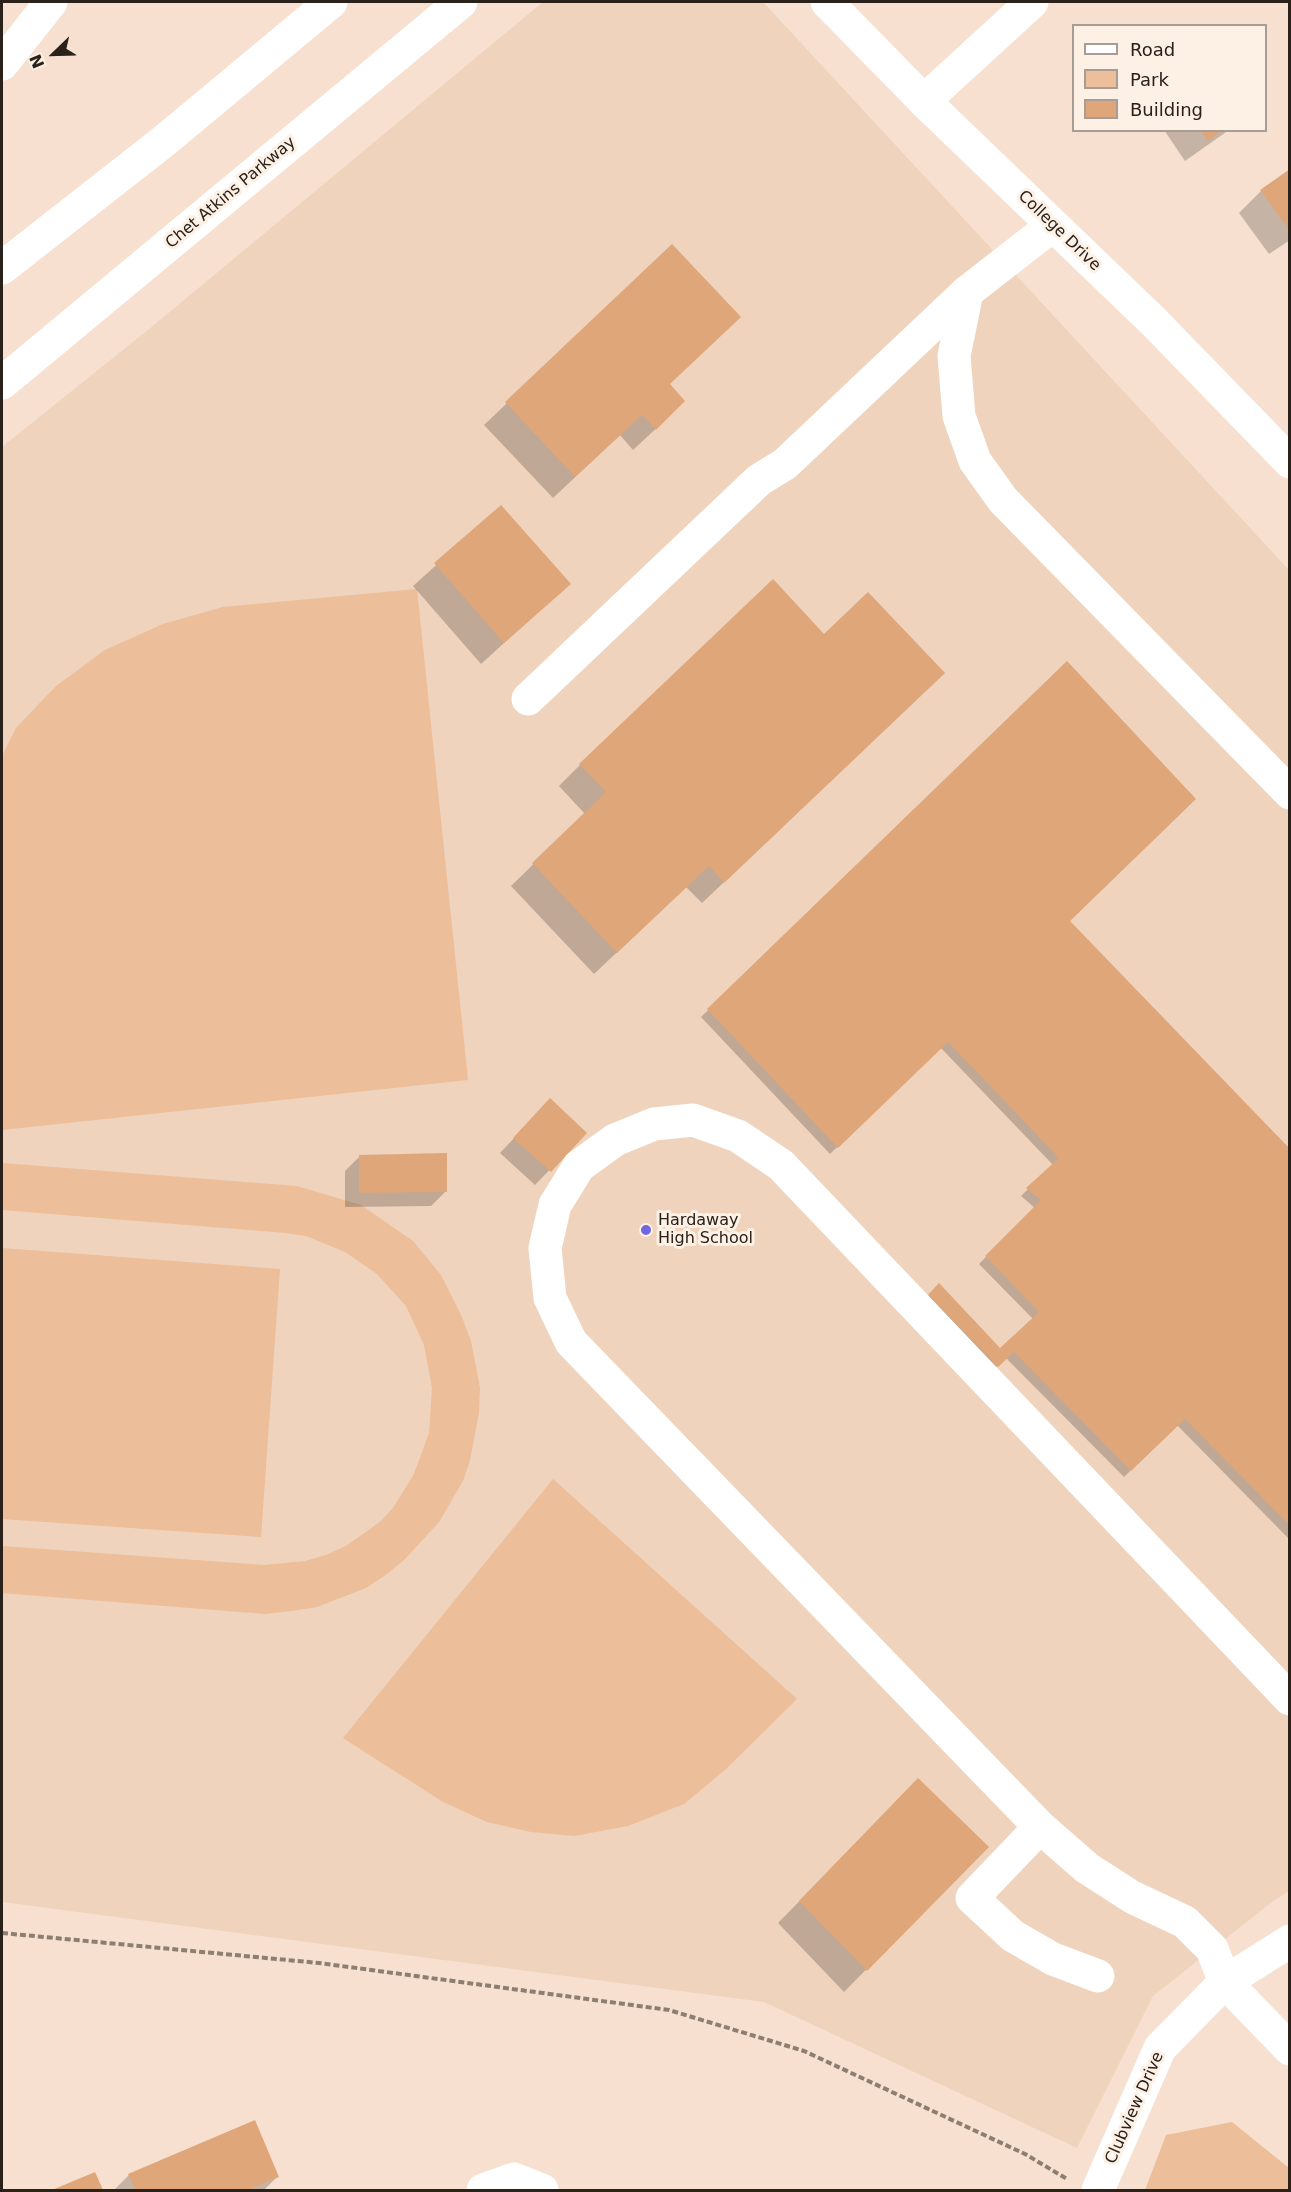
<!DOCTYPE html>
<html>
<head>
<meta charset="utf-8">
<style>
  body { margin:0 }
  #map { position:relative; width:1291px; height:2192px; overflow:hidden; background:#f7e0cf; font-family:"DejaVu Sans",sans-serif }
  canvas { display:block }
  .frame { position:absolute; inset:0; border:3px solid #29211a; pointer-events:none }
  .legend { position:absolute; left:1072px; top:24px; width:195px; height:108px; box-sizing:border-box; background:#fdf0e5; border:2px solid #a89d94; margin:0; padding:8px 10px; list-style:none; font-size:18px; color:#29211a }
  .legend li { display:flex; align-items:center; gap:12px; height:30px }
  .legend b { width:30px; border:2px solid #a89d94 }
  .north { position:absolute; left:24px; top:24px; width:60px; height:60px; -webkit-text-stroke:4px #fdf0e5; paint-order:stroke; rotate:247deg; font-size:16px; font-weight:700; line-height:24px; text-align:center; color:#29211a }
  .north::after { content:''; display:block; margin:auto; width:21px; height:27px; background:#29211a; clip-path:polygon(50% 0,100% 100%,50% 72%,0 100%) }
</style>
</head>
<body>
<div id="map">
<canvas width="1291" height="2192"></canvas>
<div class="frame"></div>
<ul class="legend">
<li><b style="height:8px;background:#fff"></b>Road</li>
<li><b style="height:16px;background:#ecbe99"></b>Park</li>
<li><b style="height:16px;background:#dea679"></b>Building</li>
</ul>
<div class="north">N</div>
</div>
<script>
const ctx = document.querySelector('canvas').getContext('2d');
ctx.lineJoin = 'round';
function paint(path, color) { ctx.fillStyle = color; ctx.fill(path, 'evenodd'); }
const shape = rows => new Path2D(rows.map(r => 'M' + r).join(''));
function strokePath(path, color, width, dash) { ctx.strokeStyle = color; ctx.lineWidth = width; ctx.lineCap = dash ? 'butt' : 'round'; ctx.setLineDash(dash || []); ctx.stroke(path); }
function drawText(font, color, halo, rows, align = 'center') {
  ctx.font = font + ' "DejaVu Sans",sans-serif'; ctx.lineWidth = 6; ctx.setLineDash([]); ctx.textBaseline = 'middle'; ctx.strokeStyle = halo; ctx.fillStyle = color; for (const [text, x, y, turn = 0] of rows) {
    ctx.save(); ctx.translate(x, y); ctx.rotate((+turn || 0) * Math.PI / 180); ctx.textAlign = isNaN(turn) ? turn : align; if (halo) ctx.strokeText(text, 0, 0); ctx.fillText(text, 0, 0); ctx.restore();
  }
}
paint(shape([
  [543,2,763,2,1289,570,1289,1891,1272,1902,1153,1996,1077,2148,764,2002,2,1902,2,447,154,325]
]), '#efd3bc');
paint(shape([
  [417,589,468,1080,2,1130,2,756,16,728,56,686,105,650,163,624,223,607],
  [2,1163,297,1186,361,1205,413,1241,441,1275,462,1317,471,1341,480,1388,479,1413,470,1460,463,1481,439,1522,404,1560,387,1574,366,1588,317,1607,291,1611,265,1614,2,1593,2,1546,265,1565,305,1561,326,1555,346,1546,381,1521,393,1508,414,1474,429,1433,432,1388,424,1345,406,1306,377,1274,345,1252,306,1236,286,1233,2,1210],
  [2,1248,280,1269,261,1537,2,1519],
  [553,1479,797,1699,726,1769,684,1804,628,1826,574,1836,531,1832,487,1822,443,1802,343,1738],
  [1232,2122,1289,2168,1289,2190,1145,2190,1166,2135]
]), '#ecbe99');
paint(shape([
  [1164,130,1229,130,1185,161],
  [1290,170,1290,240,1269,254,1239,213,1261,191],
  [672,246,668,385,662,423,633,450,620,435,553,498,484,425],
  [501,507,569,584,481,664,413,586],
  [1067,663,1068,921,1290,1152,1290,1540,1177,1425,1124,1477,1006,1358,990,1373,922,1303,939,1285,1000,1350,1033,1319,979,1264,1035,1208,1021,1196,1053,1165,940,1047,830,1154,701,1017],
  [921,695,702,903,686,887,594,974,511,886,585,814,559,786,580,765],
  [536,1115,585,1133,535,1185,500,1153],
  [360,1156,446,1191,431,1206,345,1207,345,1171],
  [897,1802,987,1847,844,1992,778,1923],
  [94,2174,101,2190,56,2190],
  [129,2175,277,2177,264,2190,114,2190]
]), '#0003');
paint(shape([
  [1200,130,1222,130,1208,141],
  [1290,169,1290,231,1260,190],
  [672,244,741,317,670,384,685,401,656,430,642,415,575,477,505,402],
  [501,505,571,584,504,643,434,563],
  [773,579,824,634,868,592,945,673,724,883,709,866,617,953,532,863,606,792,579,764],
  [1067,661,1196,799,1070,921,1290,1149,1290,1526,1185,1419,1131,1471,1014,1352,998,1367,928,1295,939,1283,1000,1348,1039,1312,985,1256,1041,1200,1026,1188,1059,1158,948,1042,838,1148,707,1009],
  [550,1098,587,1133,551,1172,513,1138],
  [447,1153,447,1192,359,1193,359,1155],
  [918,1778,989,1847,867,1971,799,1901],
  [255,2120,279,2177,248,2190,135,2190,128,2174],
  [95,2172,103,2190,52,2190]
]), '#dea679');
strokePath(shape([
  [2,1933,319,1963,669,2010,804,2051,1025,2154,1067,2179]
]), '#8d7e72', 4, [6, 3]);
strokePath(shape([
  [827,2,924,101,1154,322,1290,462],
  [2,64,51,2],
  [924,101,1032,2],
  [967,292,954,356,959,416,975,461,1003,500,1290,793],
  [528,699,759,480,785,464,967,292,1053,225],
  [1290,1699,781,1165,738,1136,693,1120,654,1124,615,1140,579,1166,555,1205,545,1248,550,1298,571,1342,1040,1827,1087,1868,1132,1897,1185,1922,1212,1949,1225,1982,1290,2049],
  [1040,1827,972,1898,1013,1936,1053,1959,1098,1976],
  [483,2190,514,2179,542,2190],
  [1098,2190,1160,2048,1225,1982,1290,1941]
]), '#fff', 33);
strokePath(shape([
  [2,268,164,141,331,2],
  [2,383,461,2]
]), '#fff', 33);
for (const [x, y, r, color] of [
  [646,1230,6,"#7066e1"]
]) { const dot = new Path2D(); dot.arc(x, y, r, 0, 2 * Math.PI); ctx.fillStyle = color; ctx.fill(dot); strokePath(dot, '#fdf0e5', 2); }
drawText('16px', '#29211a', '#fdf0e5', [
  ["Chet Atkins Parkway",231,193,-40],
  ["College Drive",1059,231,44],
  ["Clubview Drive",1135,2108,-66]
]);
drawText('16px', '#29211a', '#fdf0e5', [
  ["Hardaway",658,1221],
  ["High School",658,1239]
], 'left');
</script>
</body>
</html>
